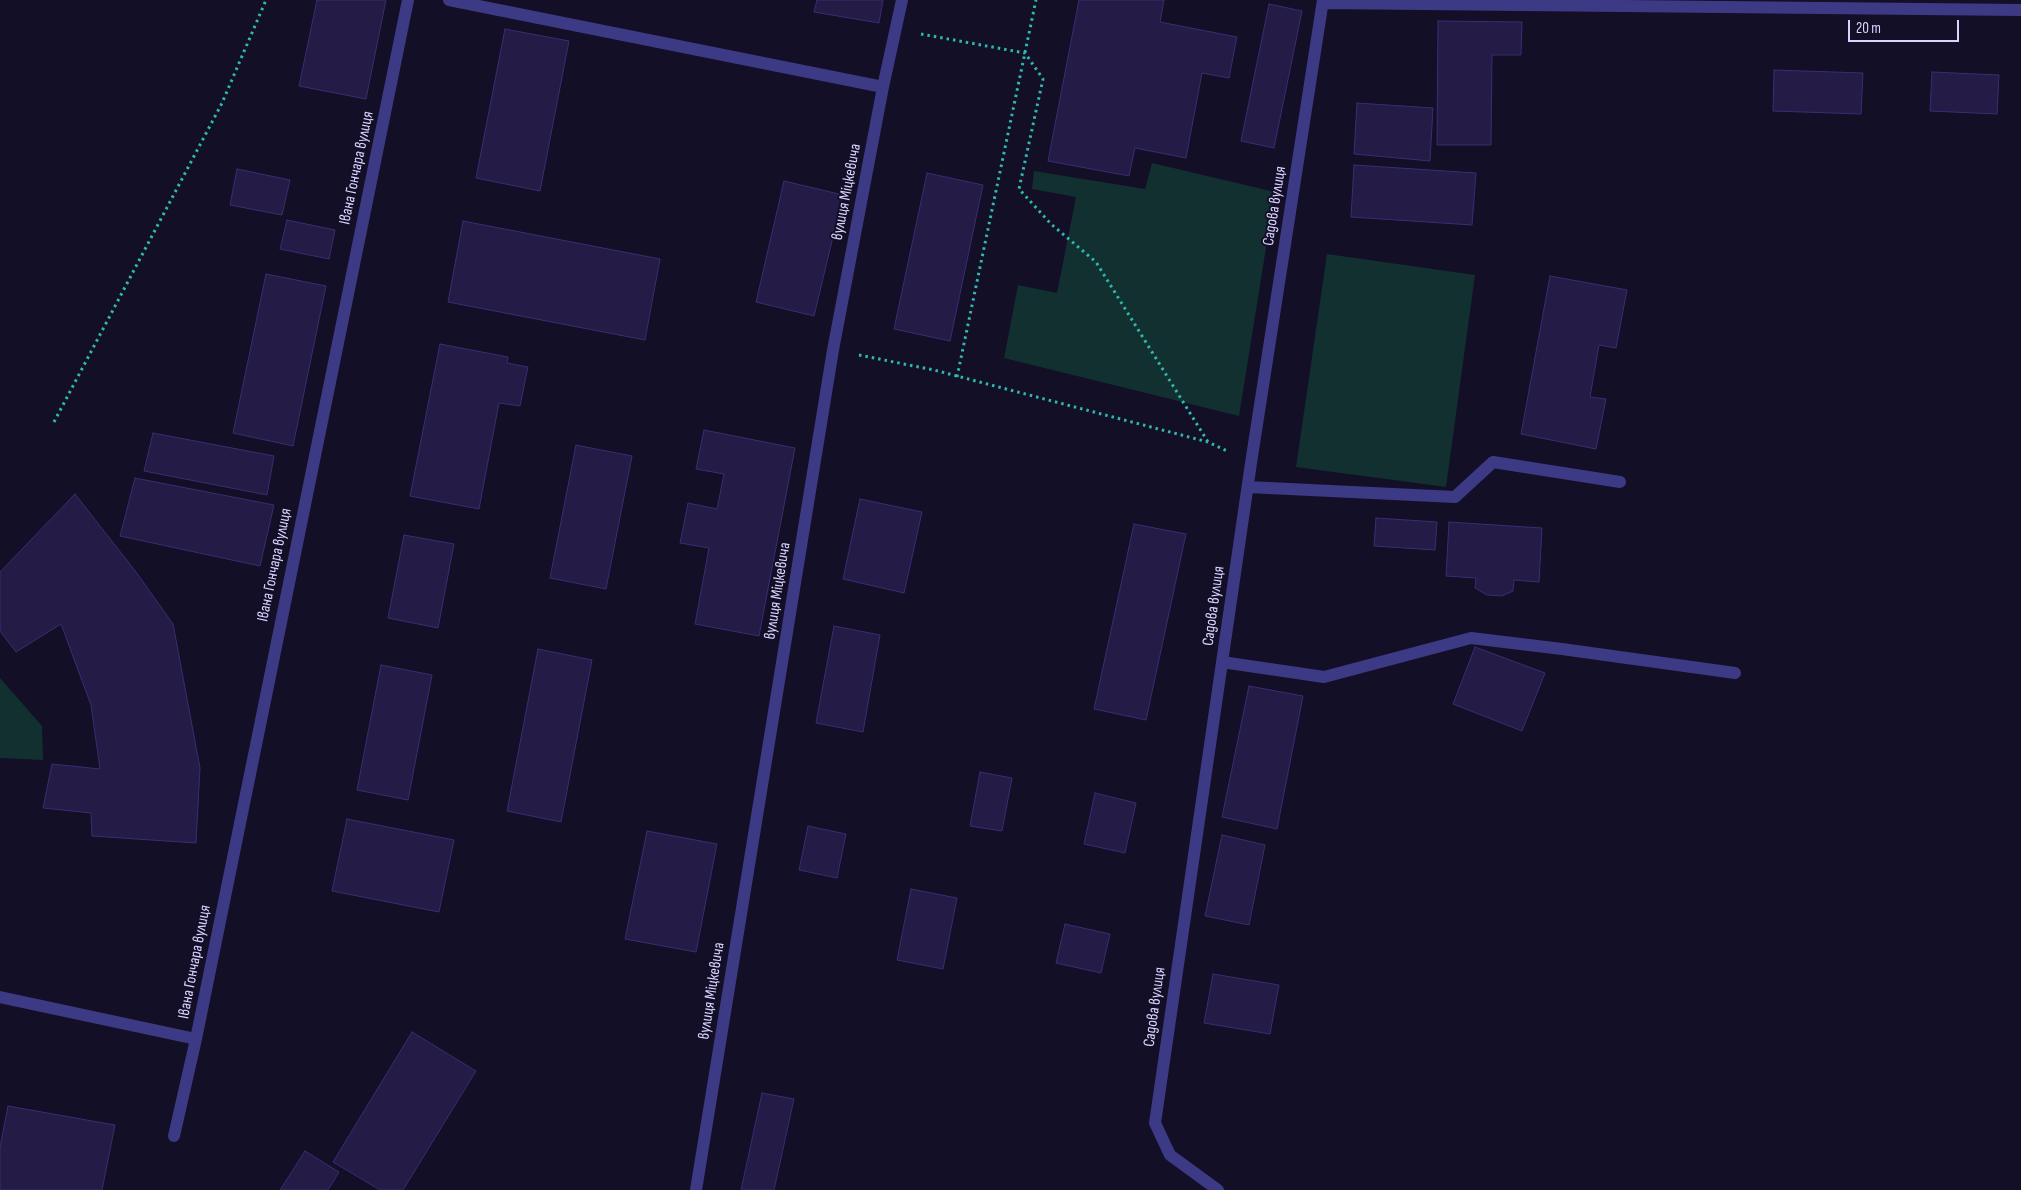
<!DOCTYPE html>
<html>
<head>
<meta charset="utf-8">
<style>
  body { margin:0 }
  #map { position:relative; width:2021px; height:1190px; overflow:hidden; background:#130f26; font-family:"Sofia Sans Condensed",sans-serif }
  canvas { display:block }
  .scale { position:absolute; left:1848px; top:20px; width:111px; height:22px; box-sizing:border-box; border:2px solid #d9d4ff; border-top:0; padding-left:6px; font-size:15px; line-height:18px; white-space:nowrap; color:#d9d4ff; -webkit-text-stroke:4px #130f26; paint-order:stroke }
</style>
</head>
<body>
<div id="map">
<canvas width="2021" height="1190"></canvas>
<div class="scale">20 m</div>
</div>
<script>
const ctx = document.querySelector('canvas').getContext('2d');
ctx.lineJoin = 'round';
function paint(path, color) { ctx.fillStyle = color; ctx.fill(path, 'evenodd'); }
const shape = rows => new Path2D(rows.map(r => 'M' + r).join(''));
function strokePath(path, color, width, dash) { ctx.strokeStyle = color; ctx.lineWidth = width; ctx.lineCap = dash ? 'butt' : 'round'; ctx.setLineDash(dash || []); ctx.stroke(path); }
function drawText(font, color, halo, rows, align = 'center') {
  ctx.font = font + ' "Sofia Sans Condensed",sans-serif'; ctx.lineWidth = 4; ctx.setLineDash([]); ctx.textBaseline = 'middle'; ctx.strokeStyle = halo; ctx.fillStyle = color; for (const [text, x, y, turn = 0] of rows) {
    ctx.save(); ctx.translate(x, y); ctx.rotate((+turn || 0) * Math.PI / 180); ctx.textAlign = isNaN(turn) ? turn : align; if (halo) ctx.strokeText(text, 0, 0); ctx.fillText(text, 0, 0); ctx.restore();
  }
}
paint(shape([
  [1152,163,1275,192,1239,416,1004,358,1018,285,1057,293,1076,197,1032,189,1034,171,1145,189],
  [1327,254,1475,275,1446,487,1296,467],
  [0,678,42,726,43,760,0,758]
]), '#12302f');
const building = shape([
  [317,0,386,0,366,99,299,86,317,0],
  [817,0,883,0,879,23,814,12,817,0],
  [1079,0,1164,0,1160,22,1237,37,1229,78,1202,73,1186,158,1135,148,1129,176,1048,161,1079,0],
  [1269,4,1302,11,1274,148,1241,141,1269,4],
  [1438,21,1522,22,1521,55,1492,55,1491,145,1437,145,1438,21],
  [505,29,569,41,540,191,476,178,505,29],
  [1774,70,1863,73,1861,114,1773,111,1774,70],
  [1932,72,1999,75,1997,114,1930,111,1932,72],
  [1357,103,1433,108,1430,161,1354,154,1357,103],
  [1354,165,1476,173,1472,225,1351,217,1354,165],
  [237,169,290,180,282,215,230,205,237,169],
  [927,173,983,185,950,341,894,329,927,173],
  [784,181,843,195,814,316,756,302,784,181],
  [287,220,335,230,329,259,280,249,287,220],
  [463,221,660,259,645,340,448,302,463,221],
  [266,274,326,286,293,446,233,433,266,274],
  [1550,276,1627,290,1616,348,1599,345,1590,397,1606,399,1596,449,1521,434,1550,276],
  [440,344,508,357,507,363,528,367,520,406,499,403,479,509,410,496,440,344],
  [704,430,795,448,759,636,695,624,709,548,680,543,688,503,717,509,724,474,696,469,704,430],
  [153,433,274,456,267,495,144,471,153,433],
  [576,445,632,456,606,589,550,578,576,445],
  [135,478,274,505,260,566,120,536,135,478],
  [75,494,136,572,173,624,200,768,196,843,92,836,91,813,43,808,52,764,100,769,91,705,61,624,16,652,0,631,0,572,75,494],
  [860,499,922,512,904,593,843,579,860,499],
  [1376,518,1437,522,1435,550,1374,546,1376,518],
  [1449,522,1542,528,1539,582,1514,580,1513,591,1502,596,1487,595,1475,588,1476,578,1446,576,1449,522],
  [1134,524,1186,534,1146,720,1094,709,1134,524],
  [404,535,454,544,438,628,388,618,404,535],
  [834,626,880,635,863,732,816,723,834,626],
  [1475,647,1545,673,1522,731,1453,704,1475,647],
  [538,649,592,660,561,822,507,811,538,649],
  [381,665,432,675,408,800,357,790,381,665],
  [1249,686,1303,696,1277,829,1222,817,1249,686],
  [980,772,1012,778,1002,831,970,826,980,772],
  [1095,793,1136,803,1125,853,1084,844,1095,793],
  [347,819,454,840,439,912,332,891,347,819],
  [808,826,846,834,837,878,799,870,808,826],
  [647,831,717,844,696,952,625,939,647,831],
  [1222,835,1265,845,1249,925,1205,916,1222,835],
  [911,889,957,898,943,969,897,960,911,889],
  [1065,924,1110,934,1101,973,1056,963,1065,924],
  [1213,974,1279,985,1270,1034,1204,1023,1213,974],
  [412,1032,476,1071,403,1190,380,1190,333,1162,412,1032],
  [762,1093,794,1099,774,1190,741,1190,762,1093],
  [8,1106,115,1125,102,1190,0,1190,0,1147,8,1106],
  [305,1151,339,1172,328,1190,280,1190,305,1151]
]);
paint(building, '#241b47');
strokePath(building, '#3b2d73', 1);
strokePath(shape([
  [921,34,1025,53,1043,79,1019,189,1051,224,1096,262,1208,442],
  [859,355,934,370,1208,442,1227,451],
  [957,377,1036,0],
  [54,422,222,103,266,0]
]), '#2fb8b0', 3, [2.5, 4]);
strokePath(shape([
  [449,0,883,87],
  [1323,3,2021,10],
  [1248,487,1455,497,1493,462,1620,482],
  [1222,662,1324,677,1471,638,1562,649,1735,673],
  [0,997,196,1039],
  [174,1136,196,1039,408,0],
  [696,1190,833,350,883,87,902,0],
  [1218,1190,1170,1155,1155,1123,1251,463,1323,0]
]), '#3d3a85', 12);
drawText('16px', '#d9d4ff', '#130f26', [
  ["Івана Гончара вулиця",357,168,-78],
  ["вулиця Міцкевича",847,192,-79],
  ["Садова вулиця",1275,206,-81],
  ["Івана Гончара вулиця",275,565,-78],
  ["вулиця Міцкевича",778,591,-81],
  ["Садова вулиця",1214,606,-82],
  ["Івана Гончара вулиця",195,962,-79],
  ["вулиця Міцкевича",712,991,-81],
  ["Садова вулиця",1155,1007,-82]
]);
</script>
</body>
</html>
